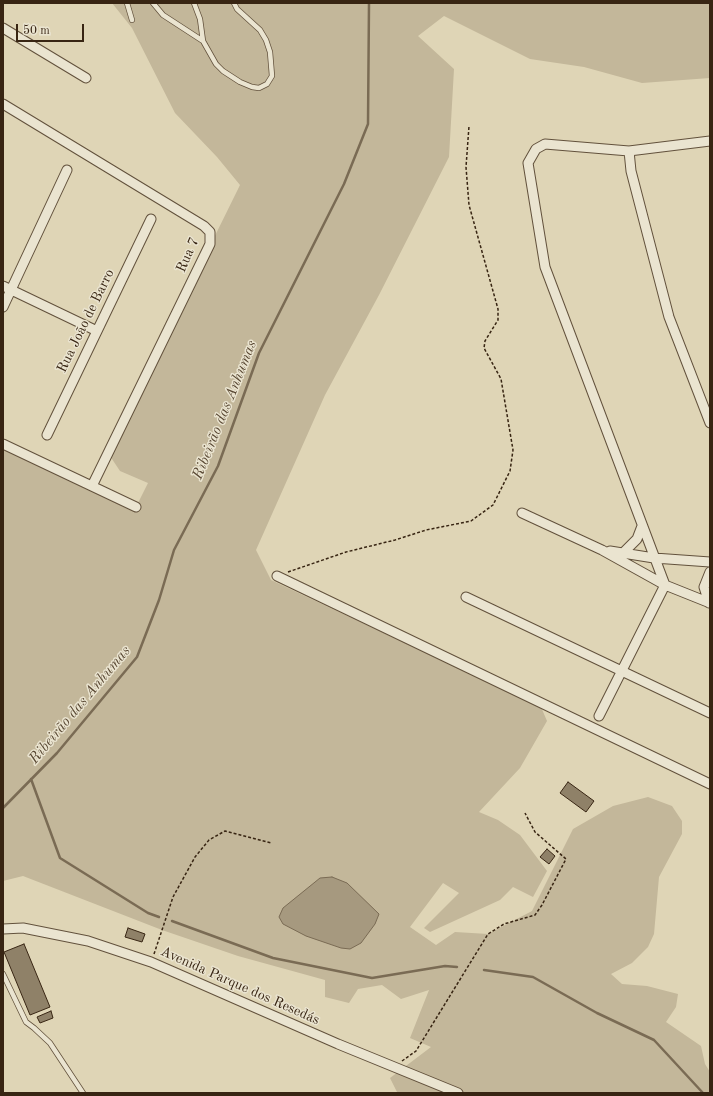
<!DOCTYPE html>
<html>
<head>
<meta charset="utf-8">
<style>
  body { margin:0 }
  #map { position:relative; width:713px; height:1096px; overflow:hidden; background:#dfd5b6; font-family:"Old Standard TT",serif }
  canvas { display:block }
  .frame { position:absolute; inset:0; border:4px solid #382513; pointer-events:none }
  .scale { position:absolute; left:16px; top:24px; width:68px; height:18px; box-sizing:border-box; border:2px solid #382513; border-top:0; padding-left:5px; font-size:12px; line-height:14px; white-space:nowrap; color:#382513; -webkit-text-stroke:3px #eae4d0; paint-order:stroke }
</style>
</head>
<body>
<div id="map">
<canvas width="713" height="1096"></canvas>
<div class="frame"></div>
<div class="scale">50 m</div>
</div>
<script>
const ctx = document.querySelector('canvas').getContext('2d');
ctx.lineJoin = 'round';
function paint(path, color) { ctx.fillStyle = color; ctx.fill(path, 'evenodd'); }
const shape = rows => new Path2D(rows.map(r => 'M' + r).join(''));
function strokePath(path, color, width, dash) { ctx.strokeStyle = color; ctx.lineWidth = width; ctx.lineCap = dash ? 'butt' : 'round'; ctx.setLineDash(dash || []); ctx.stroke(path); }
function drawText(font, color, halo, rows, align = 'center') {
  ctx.font = font + ' "Old Standard TT",serif'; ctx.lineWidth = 3; ctx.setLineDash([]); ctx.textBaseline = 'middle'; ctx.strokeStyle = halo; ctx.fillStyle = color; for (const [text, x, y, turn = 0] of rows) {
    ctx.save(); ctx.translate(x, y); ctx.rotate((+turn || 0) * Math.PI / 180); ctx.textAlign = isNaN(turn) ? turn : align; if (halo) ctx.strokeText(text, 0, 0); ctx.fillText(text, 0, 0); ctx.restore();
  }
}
paint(shape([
  [112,3,710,3,710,78,642,83,584,67,530,59,444,16,418,36,454,69,449,157,379,295,325,395,256,550,271,580,541,707,547,721,520,768,479,812,498,820,520,835,547,871,533,897,513,887,500,900,430,932,424,928,459,893,443,883,410,927,436,945,455,932,488,934,532,911,573,829,613,806,648,797,672,806,682,821,682,834,659,877,654,934,648,947,632,963,611,974,622,984,647,986,678,994,676,1007,666,1022,701,1046,705,1064,710,1072,710,1093,392,1093,397,1092,390,1078,431,1047,410,1038,429,990,401,999,382,985,358,989,349,1003,325,997,325,980,238,956,162,930,23,876,3,881,3,444,136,507,148,483,120,471,108,453,240,185,217,157,175,113,132,28]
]), '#c3b79a');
const water = shape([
  [332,877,347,883,379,914,375,924,361,943,350,949,341,948,306,936,283,924,279,917,283,908,320,878,332,877]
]);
paint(water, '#a6997f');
strokePath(water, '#7a6b54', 1);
strokePath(shape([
  [31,779,60,858,148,913,159,917],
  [3,808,57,753,137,657,159,600,174,550,218,466,259,353,344,184,368,124,369,3],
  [172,921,273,958,372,978,445,966,457,967],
  [484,970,533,977,597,1013,654,1040,703,1093]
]), '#7a6b54', 2.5);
const building = shape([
  [568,782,594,801,586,812,560,793,568,782],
  [547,849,555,856,549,864,540,857,547,849],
  [128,928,145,934,142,942,125,937,128,928],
  [24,944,50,1007,30,1015,4,952,24,944],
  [51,1011,53,1018,40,1023,37,1017,51,1011]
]);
paint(building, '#8f8168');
strokePath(building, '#382513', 1);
const lane = shape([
  [127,3,132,20],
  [153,3,163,15,203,41],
  [194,3,200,19,203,41,216,64,223,71,240,82,252,87,259,88,267,84,272,76,270,52,266,40,260,30,237,9,234,3],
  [3,974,26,1022,34,1028,50,1043,83,1093]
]);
const street = shape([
  [3,28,86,78],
  [3,104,204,226,210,232,210,244,92,486],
  [629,151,631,171,669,317,710,423],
  [3,286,97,331],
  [3,307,67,170],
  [47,435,151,219],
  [3,444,136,507],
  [522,513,602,550,665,585,710,603],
  [610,551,654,558,710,562],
  [623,553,637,539,642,526],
  [277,576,710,784],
  [466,597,710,713],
  [709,603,704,587,710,572],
  [599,716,665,585,545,267,528,163,536,149,545,144,629,151,710,141],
  [3,929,23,928,88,941,151,962,338,1044,458,1093]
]);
strokePath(lane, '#62513c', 6);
strokePath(street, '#62513c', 11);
strokePath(shape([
  [288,572,346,552,395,540,426,530,471,521,493,505,510,471,513,450,501,379,484,348,485,341,498,320,498,309,469,205,466,167,469,126],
  [154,954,173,897,195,857,209,840,225,831,271,843],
  [402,1061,416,1051,488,934,504,924,535,915,542,905,566,859,535,832,525,813]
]), '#382513', 1.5, [3, 2]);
strokePath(lane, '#eae4d0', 4.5);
strokePath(street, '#eae4d0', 9);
drawText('14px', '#382513', '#eae4d0', [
  ["Rua 7",188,255,-66],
  ["Rua João de Barro",86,321,-64],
  ["Avenida Parque dos Resedás",240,986,24]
]);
drawText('italic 15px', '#594833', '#eae4d0', [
  ["Ribeirão das Anhumas",225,410,-68],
  ["Ribeirão das Anhumas",80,705,-50]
]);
</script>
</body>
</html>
